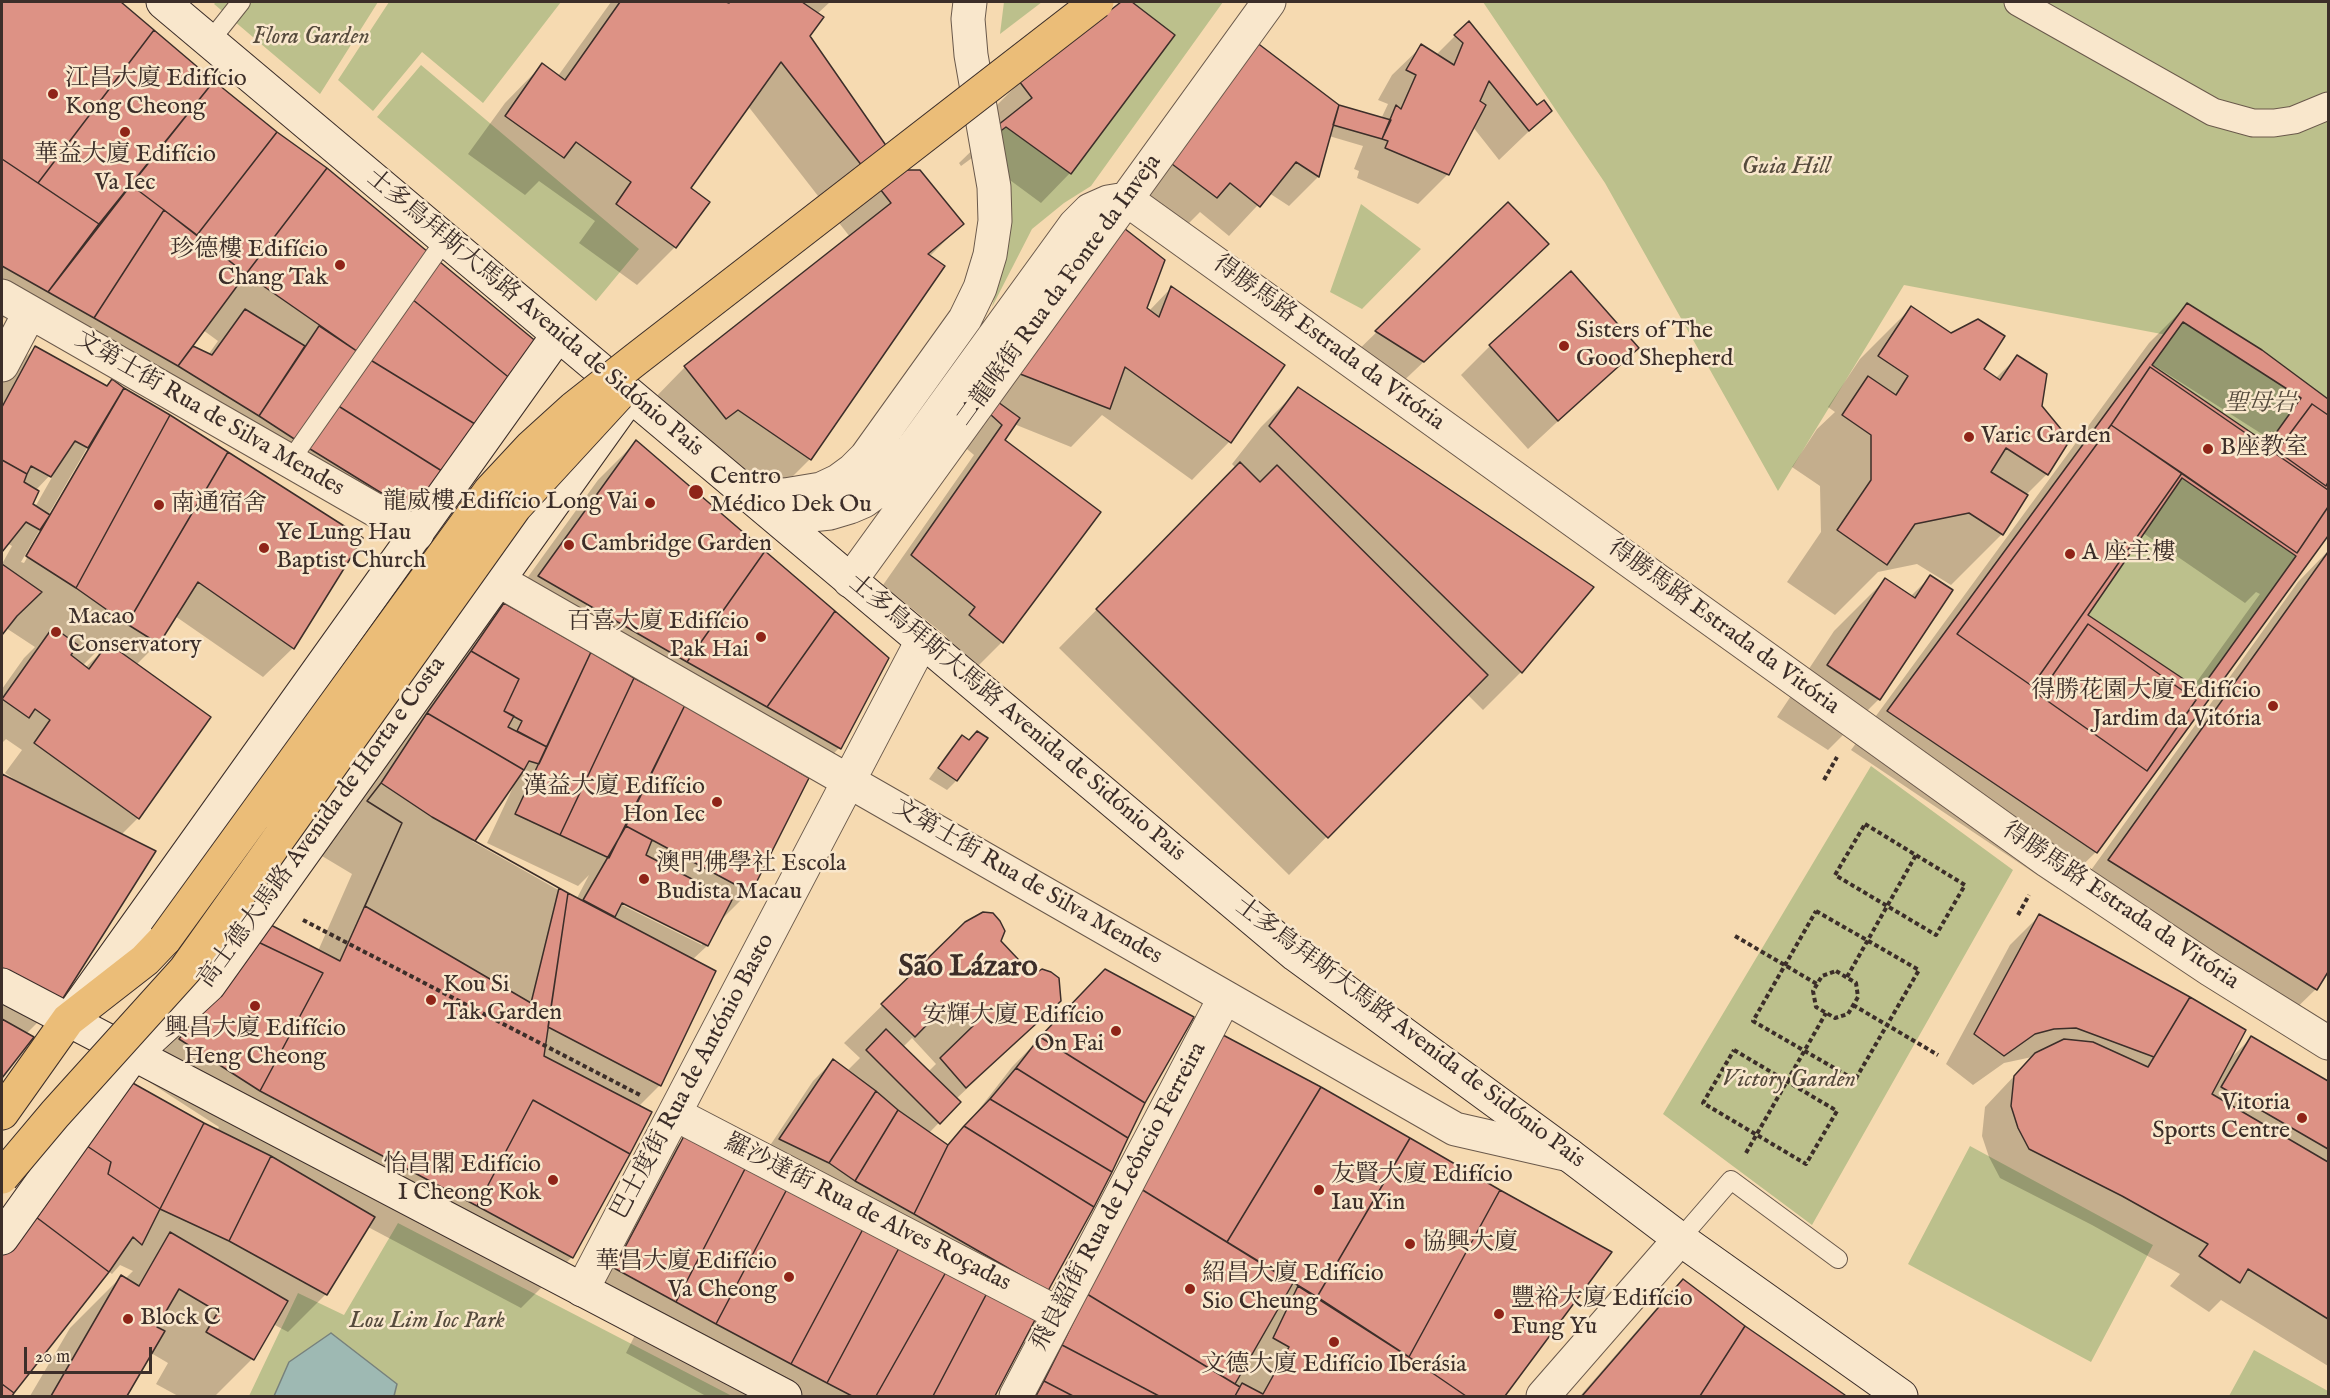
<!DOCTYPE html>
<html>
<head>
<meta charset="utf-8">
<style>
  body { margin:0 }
  #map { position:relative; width:2330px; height:1398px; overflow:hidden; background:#f6dab1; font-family:"IM FELL English",serif }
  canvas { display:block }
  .frame { position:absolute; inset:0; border:3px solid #3c2e29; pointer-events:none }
  .scale { position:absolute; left:24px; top:1347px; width:128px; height:27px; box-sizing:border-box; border:3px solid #3c2e29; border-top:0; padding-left:8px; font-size:18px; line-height:21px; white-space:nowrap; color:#3c2e29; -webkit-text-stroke:4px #f9e7cc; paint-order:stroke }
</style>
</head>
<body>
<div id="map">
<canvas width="2330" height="1398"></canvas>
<div class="frame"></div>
<div class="scale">20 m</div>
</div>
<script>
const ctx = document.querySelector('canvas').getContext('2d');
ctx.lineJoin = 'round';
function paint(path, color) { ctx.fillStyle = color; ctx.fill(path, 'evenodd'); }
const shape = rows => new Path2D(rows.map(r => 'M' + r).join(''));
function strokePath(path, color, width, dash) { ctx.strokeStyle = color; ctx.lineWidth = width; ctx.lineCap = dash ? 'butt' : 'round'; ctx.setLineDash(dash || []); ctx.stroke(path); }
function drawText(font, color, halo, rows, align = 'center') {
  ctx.font = font + ' "IM FELL English","Noto Serif SC",serif'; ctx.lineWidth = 5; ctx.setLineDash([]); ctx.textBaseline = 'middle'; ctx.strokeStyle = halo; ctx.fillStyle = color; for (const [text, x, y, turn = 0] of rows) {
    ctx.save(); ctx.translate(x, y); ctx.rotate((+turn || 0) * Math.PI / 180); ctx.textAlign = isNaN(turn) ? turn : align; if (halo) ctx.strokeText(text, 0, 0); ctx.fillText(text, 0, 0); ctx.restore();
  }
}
paint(shape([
  [216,2,378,2,320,94,214,4],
  [389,2,561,2,483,103,422,52,373,111,338,80],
  [1004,2,1042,2,1000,34],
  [1132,2,1223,2,1091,186,1064,203,1032,229,992,307,1003,261,991,138,1006,127,1071,174,1174,35],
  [1483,2,2328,2,2328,414,2234,348,2301,398,2268,444,2152,365,2172,336,1904,285,1778,491,1605,183],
  [421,65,639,249,596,301,377,117],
  [1361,204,1421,249,1362,309,1330,292],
  [2182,478,2296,556,2200,690,2088,615],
  [1871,766,2013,870,1812,1225,1663,1114],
  [1970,1146,2153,1245,2091,1362,1908,1264],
  [398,1223,732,1396,249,1396,298,1293,344,1315],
  [2254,1350,2328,1391,2328,1396,2229,1396]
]), '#bcc08c');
const water = shape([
  [331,1333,397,1384,394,1396,274,1396,289,1362,331,1333]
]);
paint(water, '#9eb9b3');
strokePath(water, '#77817c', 1.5);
paint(shape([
  [2,2,119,2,277,133,421,517,5,314,2,322],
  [203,330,218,341,208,355,191,346],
  [611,2,830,2,817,14,809,36,902,171,962,224,929,257,943,266,810,459,772,497,648,405,685,367,850,237,748,106,689,188,675,247,637,285,579,243,595,221,539,181,525,195,468,154,505,103,542,65,558,76],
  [1123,2,1129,2,1172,35,1070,173,1041,203,976,155,961,166,959,163,989,134,990,112,1020,82],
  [1455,36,1536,107,1550,111,1499,160,1473,127,1448,174,1418,204,1357,178,1359,171,1354,169,1363,146,1329,136,1318,177,1289,206,1269,193,1229,236,1200,212,1186,226,1140,192,1227,73,1381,119,1388,104,1378,100,1392,75,1422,46,1436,55],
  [1508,204,1517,273,1393,391,1347,361],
  [1082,265,1149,311,1171,288,1283,366,1229,442,1192,480,1102,415,1071,447,1014,424,1003,441,1002,642,973,671,941,645,947,637,883,585,974,455,961,444],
  [2187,305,2261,351,2328,400,2328,533,2096,852,2058,889,1851,750,2149,343],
  [2155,366,2265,436,2261,441,2151,370],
  [2143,533,2245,603,2256,592,2260,594,2193,687,2086,615],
  [1911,308,1982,370,1995,379,2017,357,2040,406,2047,474,2026,495,2002,534,1951,585,1917,564,1878,572,1835,615,1787,582,1821,532,1820,486,1792,467,1817,429,1835,412,1828,407,1860,359],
  [1490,346,1637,348,1528,449,1461,375],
  [35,348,106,387,112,381,123,389,293,648,263,677,175,616,158,643,136,665,208,717,138,818,121,835,58,1002,26,1034,31,1037,2,1075,2,776,19,785,20,783,5,773,22,750,6,739,2,743,2,689,24,658,35,647,6,628,2,633,2,564,12,546,7,543,2,550,2,384,5,377],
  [87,448,91,448,24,563,21,562],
  [54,471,55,472,35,507,31,504,35,491],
  [96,652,99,654,85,668,82,666],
  [1299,389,1591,587,1521,672,1483,710,1467,694,1289,875,1059,648,1236,468,1232,464,1261,427],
  [636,442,887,658,839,748,805,783,749,892,719,922,707,946,692,960,660,1085,638,1107,572,1257,521,1308,368,1227,326,1294,288,1332,273,1324,252,1359,215,1396,178,1396,156,1384,168,1363,151,1353,125,1396,30,1396,70,1328,121,1277,125,1279,133,1271,120,1265,112,1274,108,1271,10,1396,2,1396,2,1239,217,1131,219,1127,143,1078,209,993,318,951,352,874,317,853,352,815,475,635,505,605,507,606,598,480],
  [480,636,483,636,468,658,466,657],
  [513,784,514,785,487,843,578,886,589,875,576,900,472,841],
  [616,898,702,942,702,945,614,901],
  [2328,551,2328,970,2316,989,2278,1026,2071,898,2298,582],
  [1930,577,1950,591,1879,699,1828,750,1777,717,1834,631,1885,580,1910,597],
  [962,737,969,742,986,738,956,781,947,790,929,779,952,747],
  [2039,916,2244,1030,2229,1060,2251,1038,2328,1083,2328,1366,2221,1300,2209,1312,2170,1286,2180,1274,2092,1225,2000,1178,1989,1157,1982,1136,1985,1107,2032,1057,2004,1063,1973,1085,1946,1064,2010,945],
  [966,923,999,942,1032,977,1060,1001,956,1099,959,1102,929,1133,947,1145,970,1121,1012,1067,1076,1001,1144,1102,993,1396,706,1396,626,1353,639,1327,586,1297,655,1167,685,1138,761,1159,813,1081,833,1061,847,1071,860,1058,844,1043],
  [912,1038,936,1064,928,1072,903,1047],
  [1194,1066,1610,1252,1503,1396,1012,1396],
  [1683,1281,1842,1396,1580,1396,1654,1311]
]), '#0003');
const building = shape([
  [2,2,121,2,154,30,38,183,2,159,2,2],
  [620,2,726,2,729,3,730,2,802,2,824,17,810,36,903,170,920,170,964,224,928,254,945,266,811,460,738,410,726,419,684,366,891,203,781,62,691,188,710,202,676,248,616,204,631,182,576,142,564,158,505,116,542,63,565,80,620,2],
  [1121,2,1132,2,1175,35,1071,174,1006,127,991,138,988,133,1032,98,1019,81,1121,2],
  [1469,21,1537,105,1544,100,1552,111,1529,131,1489,81,1480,101,1486,105,1449,175,1385,148,1388,141,1382,139,1396,105,1401,109,1416,75,1406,70,1421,44,1454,65,1463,43,1454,35,1469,21],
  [154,30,214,81,99,224,38,183,154,30],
  [1256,42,1339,105,1319,177,1296,162,1260,207,1230,183,1217,198,1168,161,1256,42],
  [214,81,277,132,197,235,131,185,214,81],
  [1339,105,1391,120,1382,139,1333,125,1339,105],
  [277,132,327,168,246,274,197,235,277,132],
  [2,159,99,224,48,292,2,266,2,159],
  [327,168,434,257,364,356,246,274,327,168],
  [131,185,164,210,94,318,48,292,131,185],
  [1508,202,1549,244,1424,362,1375,331,1508,202],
  [164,210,246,274,178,366,94,318,164,210],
  [1120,225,1165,260,1147,308,1159,317,1171,286,1285,365,1231,443,1125,367,1110,409,1015,372,1120,225],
  [434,257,544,348,517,384,407,295,434,257],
  [1571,271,1639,348,1558,421,1489,345,1571,271],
  [407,295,517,384,488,432,364,356,407,295],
  [2187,303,2262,350,2328,399,2328,415,2312,404,2277,451,2326,486,2328,482,2328,490,2150,367,2111,425,1957,634,2032,686,2182,473,2297,553,2328,507,2328,536,2097,853,1887,711,2187,303],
  [2183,322,2301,398,2268,444,2152,365,2183,322],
  [2182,478,2296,556,2200,690,2088,615,2182,478],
  [2088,624,2196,700,2147,771,2039,695,2088,624],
  [1911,306,1951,333,1978,319,2005,336,1984,369,2000,380,2017,355,2047,374,2042,406,2070,440,2048,475,2006,448,1991,472,2028,495,2003,535,1969,513,1915,524,1887,565,1837,530,1871,480,1871,435,1842,415,1868,376,1896,395,1908,376,1878,356,1911,306],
  [245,309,305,346,259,416,178,366,193,346,212,355,245,309],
  [319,326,364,356,302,444,259,416,319,326],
  [35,346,107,386,112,379,124,388,88,448,75,441,51,477,31,466,27,474,2,460,2,407,35,346],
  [364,356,488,432,453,478,332,402,364,356],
  [2150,367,2328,490,2328,507,2297,553,2111,425,2150,367],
  [1298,387,1594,587,1522,673,1269,426,1298,387],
  [124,388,170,415,76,588,26,556,124,388],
  [332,402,453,478,422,518,302,444,332,402],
  [998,402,1020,418,1005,440,1101,512,1003,643,969,615,975,607,911,555,1002,425,990,414,998,402],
  [2312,404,2328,415,2328,482,2326,486,2277,451,2312,404],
  [170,415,228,452,127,624,76,588,170,415],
  [2111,425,2182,473,2032,686,1957,634,2111,425],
  [636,440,765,551,687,662,538,576,636,440],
  [228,452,363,538,294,649,198,582,159,644,127,624,228,452],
  [2,460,27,474,24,482,39,491,33,504,50,515,40,530,26,522,2,552,2,460],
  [1240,462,1260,482,1277,465,1488,675,1328,838,1096,609,1240,462],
  [765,551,835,611,767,707,687,662,765,551],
  [2328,552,2328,972,2317,990,2108,860,2328,552],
  [2,564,42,592,17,616,2,635,2,564],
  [1930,575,1953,590,1880,700,1827,665,1885,578,1915,598,1930,575],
  [504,603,591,652,547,747,517,731,522,721,504,711,519,679,471,651,504,603],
  [835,611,889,658,841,749,767,707,835,611],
  [2088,624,2196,700,2147,771,2039,695,2088,624],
  [53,627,78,645,71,655,89,669,108,643,211,717,139,819,34,743,50,720,35,709,29,718,2,699,53,627],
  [471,651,519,679,504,711,514,716,508,727,547,747,539,764,529,761,524,770,427,713,471,651],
  [591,652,634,678,560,835,515,814,591,652],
  [634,678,685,705,609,858,560,835,634,678],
  [685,705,809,778,751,893,626,826,685,705],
  [427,713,524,770,475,841,432,817,381,783,427,713],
  [977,731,988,738,957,781,938,768,962,735,969,740,977,731],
  [2,774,156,851,60,1003,2,972,2,774],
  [381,783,432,817,568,893,544,1056,652,1112,630,1154,533,1100,477,1206,260,1091,323,973,256,941,269,924,340,961,402,823,367,801,381,783],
  [381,783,432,817,559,888,531,1003,365,906,402,823,367,801,381,783],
  [626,826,652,840,646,855,732,900,708,946,622,903,615,917,583,900,626,826],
  [568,893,716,971,661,1086,548,1027,568,893],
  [983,912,993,913,1000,921,1005,931,1001,941,1033,975,1042,969,1051,972,1059,978,1061,1001,966,1088,940,1058,973,1026,950,1001,915,1037,881,1004,965,922,983,912],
  [2039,914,2190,997,2154,1057,2076,1028,2054,1029,2035,1034,2004,1056,1974,1034,2039,914],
  [256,941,323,973,260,1091,179,1039,256,941],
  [1105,969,1194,1017,1145,1103,1040,1037,1105,969],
  [2190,997,2246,1030,2212,1094,2328,1162,2328,1319,2248,1269,2240,1283,2199,1256,2208,1244,2122,1196,2029,1149,2018,1128,2011,1106,2014,1076,2035,1053,2064,1039,2093,1042,2148,1067,2190,997],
  [2,1019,34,1037,2,1078,2,1019],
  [886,1029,961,1102,940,1124,866,1050,886,1029],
  [1223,1035,1321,1087,1227,1242,1141,1189,1223,1035],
  [2251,1036,2328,1081,2328,1149,2221,1087,2251,1036],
  [1040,1037,1145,1103,1128,1138,1016,1068,1040,1037],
  [833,1059,876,1091,829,1163,779,1139,833,1059],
  [1016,1068,1128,1138,1112,1172,990,1099,1016,1068],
  [122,1077,204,1123,160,1209,108,1174,111,1162,78,1140,122,1077],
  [1321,1087,1410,1138,1317,1297,1227,1242,1321,1087],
  [876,1091,898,1110,855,1181,829,1163,876,1091],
  [990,1099,1112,1172,1094,1207,964,1126,990,1099],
  [533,1100,630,1154,573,1258,477,1206,533,1100],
  [898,1110,948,1145,914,1214,855,1181,898,1110],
  [204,1123,271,1156,229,1241,160,1209,204,1123],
  [964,1126,1094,1207,1048,1291,914,1214,948,1145,964,1126],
  [684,1136,746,1167,676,1302,614,1268,684,1136],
  [1410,1138,1500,1190,1409,1357,1317,1297,1410,1138],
  [78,1140,111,1162,108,1174,160,1209,142,1245,133,1237,109,1272,28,1211,78,1140],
  [271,1156,375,1217,327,1295,229,1241,271,1156],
  [746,1167,787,1189,716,1324,676,1302,746,1167],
  [787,1189,863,1229,791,1364,716,1324,787,1189],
  [1141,1189,1293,1283,1235,1384,1087,1294,1141,1189],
  [1500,1190,1612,1252,1505,1396,1466,1396,1409,1357,1500,1190],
  [28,1211,109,1272,14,1393,2,1384,2,1253,28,1211],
  [863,1229,899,1248,827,1383,791,1364,863,1229],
  [170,1232,288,1301,254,1360,206,1332,218,1312,179,1289,157,1327,165,1331,127,1396,51,1396,121,1275,139,1286,170,1232],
  [899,1248,946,1272,876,1396,852,1396,827,1383,899,1248],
  [946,1272,987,1293,933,1396,876,1396,946,1272],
  [1683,1279,1745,1326,1700,1396,1582,1396,1683,1279],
  [1298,1286,1409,1357,1466,1396,1235,1396,1242,1383,1263,1394,1289,1347,1273,1338,1298,1286],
  [987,1293,1036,1318,995,1396,933,1396,987,1293],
  [1087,1294,1240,1387,1235,1396,1159,1396,1062,1345,1087,1294],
  [1745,1326,1845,1395,1844,1396,1700,1396,1745,1326],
  [1062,1345,1159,1396,1073,1396,1044,1381,1062,1345],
  [1044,1381,1073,1396,1036,1396,1044,1381],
  [2,1384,14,1393,12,1396,2,1396,2,1384]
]);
paint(building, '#dd9285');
strokePath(building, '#3c2e29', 1.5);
const service = shape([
  [210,41,241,2],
  [290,461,445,240],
  [1680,1239,1731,1180,1838,1259]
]);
const pedestrian = shape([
  [2018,2,2213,112,2253,123,2274,123,2294,120,2328,106]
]);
const minor = shape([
  [2,296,417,534],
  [2,365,30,312],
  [766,494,785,495,821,489,838,481,853,470,866,457,965,319,980,288,990,255,995,221,994,187,971,55,968,19,970,2],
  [756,500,775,509,811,515,830,513,850,507,864,501,879,490,892,477,1075,225,1090,210,1108,202,1126,199,2048,861,2211,970,2328,1043],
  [498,580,1455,1129,1569,1155],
  [850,581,1269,2],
  [675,1114,1059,1314],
  [582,1290,922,641],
  [1016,1396,1225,997]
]);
const tertiary = shape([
  [1543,1396,1680,1239]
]);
const secondary = shape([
  [163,2,1296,955,1569,1155,1680,1239,1901,1396],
  [2,985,785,1396],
  [76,1010,558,335],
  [2,1238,133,1055,209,985,622,407]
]);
const primary = shape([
  [2,1113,68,1020,145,960,165,939]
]);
strokePath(service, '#6a594b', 20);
strokePath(pedestrian, '#6a594b', 29);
strokePath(minor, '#6a594b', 35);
strokePath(tertiary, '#6a594b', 35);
strokePath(secondary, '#3c2e29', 35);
strokePath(primary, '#3c2e29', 35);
strokePath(shape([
  [1824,780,1837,757],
  [1865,824,1965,885,1936,935,1835,875,1865,824],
  [1816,911,1919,970,1855,1080,1753,1021,1816,911],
  [2018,915,2029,895],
  [303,920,640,1095],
  [1735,936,1817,984],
  [1836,971,1856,983,1858,997,1848,1014,1835,1018,1816,1007,1813,991,1822,976,1836,971],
  [1847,977,1916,855],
  [1853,1005,1938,1055],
  [1734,1050,1837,1111,1806,1164,1703,1103,1734,1050],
  [1746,1153,1826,1013]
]), '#3c2e29', 4, [4.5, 3]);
strokePath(service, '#f9e7cc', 18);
strokePath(pedestrian, '#f9e7cc', 27);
strokePath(minor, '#f9e7cc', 33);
strokePath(tertiary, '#f9e7cc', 33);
strokePath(secondary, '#f9e7cc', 33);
strokePath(primary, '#ebbd78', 33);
const primaryBridge = shape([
  [165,939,490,491,531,447,574,408,635,360,1097,2],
  [2,1177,55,1114,185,970,515,507,618,395]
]);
strokePath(primaryBridge, '#3c2e29', 35, []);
strokePath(primaryBridge, '#ebbd78', 33);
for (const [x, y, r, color] of [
  [53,94,6,"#8f2418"],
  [125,132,6,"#8f2418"],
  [340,265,6,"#8f2418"],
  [1564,346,6,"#8f2418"],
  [1969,437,6,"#8f2418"],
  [2208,449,6,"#8f2418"],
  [696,492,8,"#8f2418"],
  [650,503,6,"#8f2418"],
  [159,505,6,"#8f2418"],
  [569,545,6,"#8f2418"],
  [264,548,6,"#8f2418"],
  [2070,554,6,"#8f2418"],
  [56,632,6,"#8f2418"],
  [761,637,6,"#8f2418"],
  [2273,706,6,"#8f2418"],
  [717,802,6,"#8f2418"],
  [644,879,6,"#8f2418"],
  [431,1000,6,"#8f2418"],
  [255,1006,6,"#8f2418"],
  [1116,1031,6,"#8f2418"],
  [2302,1118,6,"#8f2418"],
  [553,1180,6,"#8f2418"],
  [1319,1190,6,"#8f2418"],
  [1410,1244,6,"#8f2418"],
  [789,1277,6,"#8f2418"],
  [1190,1289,6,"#8f2418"],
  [1499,1314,6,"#8f2418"],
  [128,1319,6,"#8f2418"],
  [1334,1342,6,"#8f2418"]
]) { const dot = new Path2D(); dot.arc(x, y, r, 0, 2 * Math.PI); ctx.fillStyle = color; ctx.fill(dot); strokePath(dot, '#f9e7cc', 2); }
drawText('italic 24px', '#564b3d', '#f9e7cc', [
  ["Flora Garden",311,38],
  ["Guia Hill",1786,168],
  ["聖母岩",2260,405],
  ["Victory Garden",1789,1081],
  ["Lou Lim Ioc Park",427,1322]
]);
drawText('24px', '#3c2e29', '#f9e7cc', [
  ["江昌大廈 Edifício",65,80],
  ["Kong Cheong",65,108],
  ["華益大廈 Edifício",125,156,"center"],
  ["Va Iec",125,184,"center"],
  ["珍德樓 Edifício",328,251,"right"],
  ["Chang Tak",328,279,"right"],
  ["Sisters of The",1576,332],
  ["Good Shepherd",1576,360],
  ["Varic Garden",1981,437],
  ["B座教室",2220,449],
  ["Centro",710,478],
  ["Médico Dek Ou",710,506],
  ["龍威樓 Edifício Long Vai",638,503,"right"],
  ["南通宿舍",171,505],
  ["Ye Lung Hau",276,534],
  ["Baptist Church",276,562],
  ["Cambridge Garden",581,545],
  ["A 座主樓",2082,554],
  ["Macao",68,618],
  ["Conservatory",68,646],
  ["百喜大廈 Edifício",749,623,"right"],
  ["Pak Hai",749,651,"right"],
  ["得勝花園大廈 Edifício",2261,692,"right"],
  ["Jardim da Vitória",2261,720,"right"],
  ["漢益大廈 Edifício",705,788,"right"],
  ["Hon Iec",705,816,"right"],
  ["澳門佛學社 Escola",656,865],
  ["Budista Macau",656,893],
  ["Kou Si",443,986],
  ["Tak Garden",443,1014],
  ["安輝大廈 Edifício",1104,1017,"right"],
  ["On Fai",1104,1045,"right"],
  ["興昌大廈 Edifício",255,1030,"center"],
  ["Heng Cheong",255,1058,"center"],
  ["Vitoria",2290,1104,"right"],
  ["Sports Centre",2290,1132,"right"],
  ["怡昌閣 Edifício",541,1166,"right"],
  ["I Cheong Kok",541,1194,"right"],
  ["友賢大廈 Edifício",1331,1176],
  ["Iau Yin",1331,1204],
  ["協興大廈",1422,1244],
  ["華昌大廈 Edifício",777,1263,"right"],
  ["Va Cheong",777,1291,"right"],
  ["紹昌大廈 Edifício",1202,1275],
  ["Sio Cheung",1202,1303],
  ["豐裕大廈 Edifício",1511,1300],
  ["Fung Yu",1511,1328],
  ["Block C",140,1319],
  ["文德大廈 Edifício Iberásia",1334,1366,"center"]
], 'left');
drawText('24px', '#3c2e29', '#f9e7cc', [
  ["二龍喉街 Rua da Fonte da Inveja",1060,291,-54],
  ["士多鳥拜斯大馬路 Avenida de Sidónio Pais",534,314,40],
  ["得勝馬路 Estrada da Vitória",1328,344,36],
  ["文第士街 Rua de Silva Mendes",209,415,30],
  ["得勝馬路 Estrada da Vitória",1723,628,36],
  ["士多鳥拜斯大馬路 Avenida de Sidónio Pais",1016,719,40],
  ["高士德大馬路 Avenida de Horta e Costa",323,823,-54],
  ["文第士街 Rua de Silva Mendes",1027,883,30],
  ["得勝馬路 Estrada da Vitória",2120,907,34],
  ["士多鳥拜斯大馬路 Avenida de Sidónio Pais",1409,1034,37],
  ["巴士度街 Rua de António Basto",694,1077,-62],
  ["飛良韶街 Rua de Leôncio Ferreira",1120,1197,-62],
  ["羅沙達街 Rua de Alves Roçadas",867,1214,27]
]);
drawText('bold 30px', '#3c2e29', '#f9e7cc', [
  ["São Lázaro",968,969]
]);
</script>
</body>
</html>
